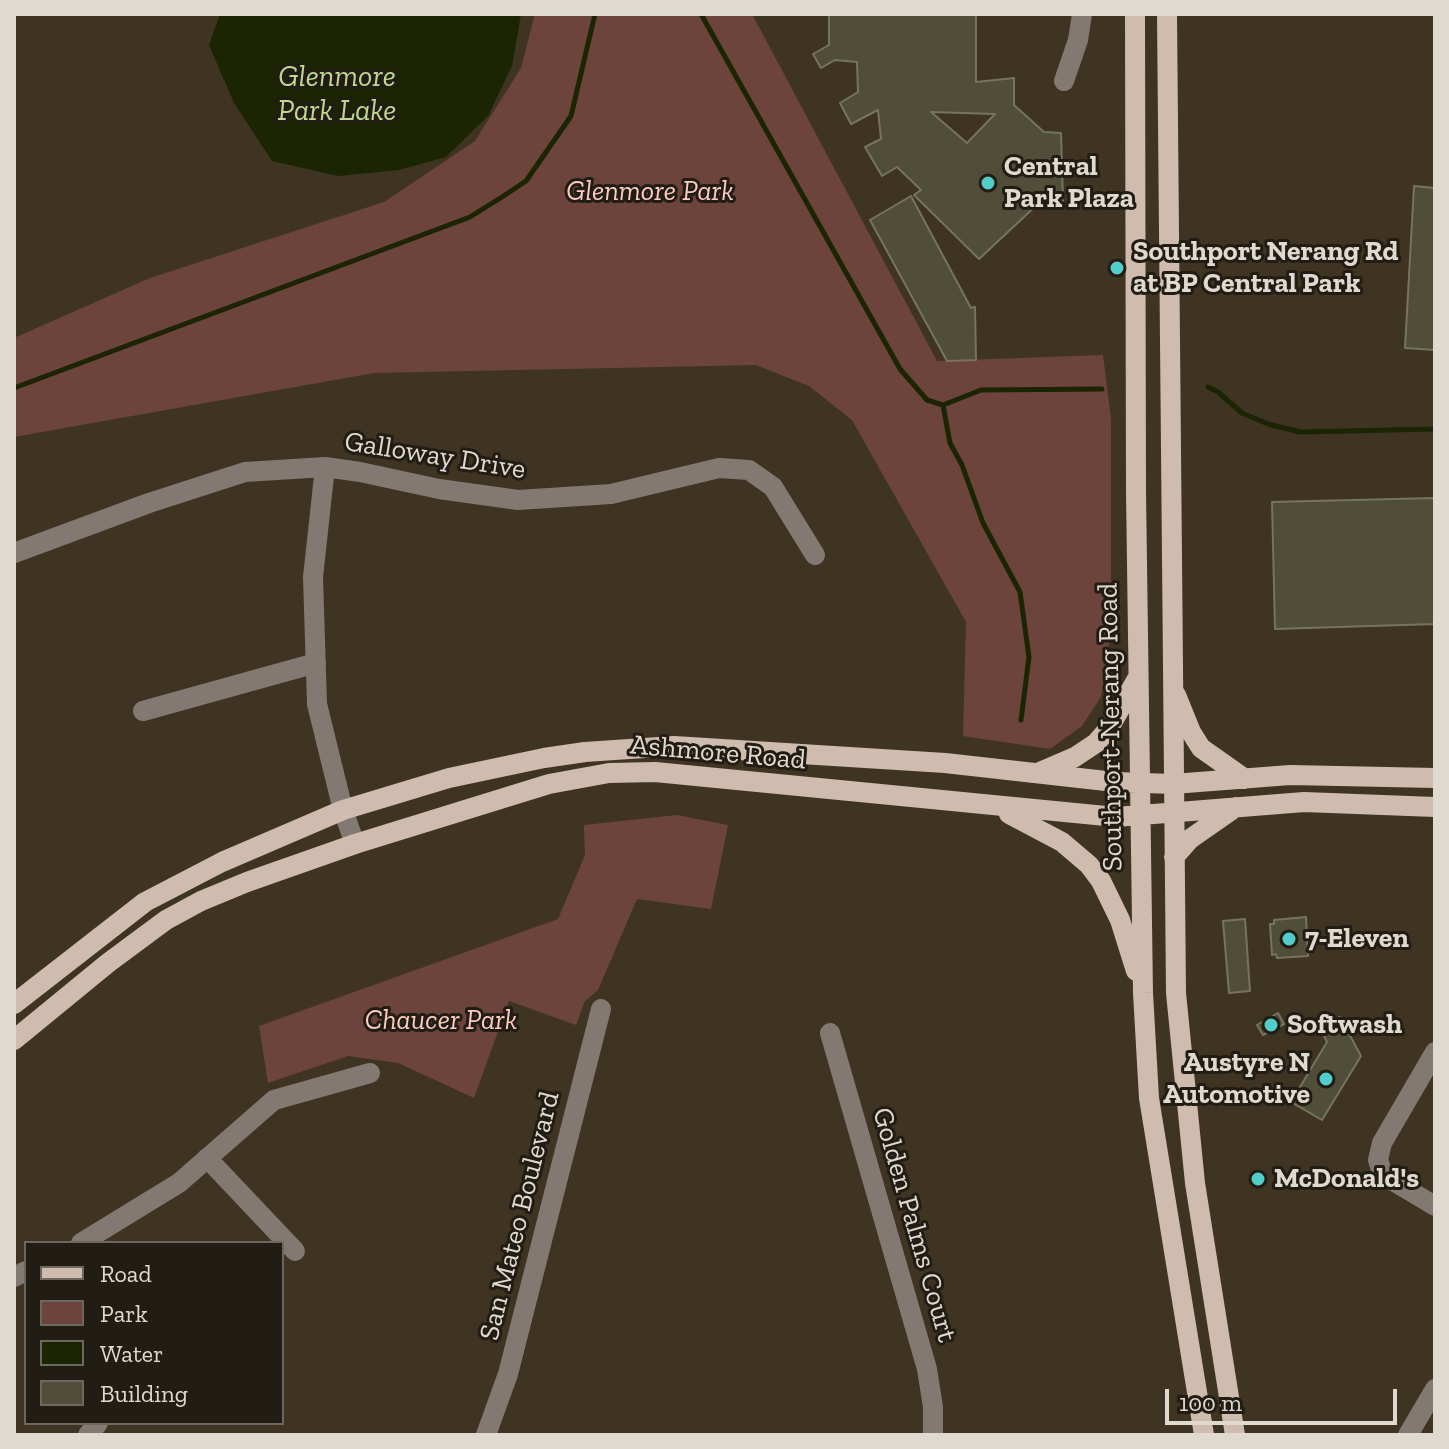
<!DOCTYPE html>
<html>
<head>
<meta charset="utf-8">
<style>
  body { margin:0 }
  #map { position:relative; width:1449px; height:1449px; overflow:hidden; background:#3f3422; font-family:"Zilla Slab",serif }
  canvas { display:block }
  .frame { position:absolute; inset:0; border:16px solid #e0d9cf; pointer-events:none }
  .legend { position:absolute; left:24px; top:1241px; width:260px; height:184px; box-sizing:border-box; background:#211c14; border:2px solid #6d685f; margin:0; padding:10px 14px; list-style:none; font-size:24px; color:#e0d9cf }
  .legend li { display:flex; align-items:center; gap:16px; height:40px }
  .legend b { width:40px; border:2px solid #6d685f }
  .scale { position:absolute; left:1165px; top:1389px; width:232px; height:36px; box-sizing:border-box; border:4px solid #e0d9cf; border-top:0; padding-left:10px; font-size:24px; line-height:28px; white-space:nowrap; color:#e0d9cf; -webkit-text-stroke:6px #211c14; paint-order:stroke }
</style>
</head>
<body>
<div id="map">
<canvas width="1449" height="1449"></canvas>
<div class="frame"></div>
<ul class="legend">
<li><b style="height:10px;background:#cfbcaf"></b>Road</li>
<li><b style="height:22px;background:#6c443c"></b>Park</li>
<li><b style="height:22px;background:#1b2403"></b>Water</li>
<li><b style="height:22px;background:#504d38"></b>Building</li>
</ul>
<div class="scale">100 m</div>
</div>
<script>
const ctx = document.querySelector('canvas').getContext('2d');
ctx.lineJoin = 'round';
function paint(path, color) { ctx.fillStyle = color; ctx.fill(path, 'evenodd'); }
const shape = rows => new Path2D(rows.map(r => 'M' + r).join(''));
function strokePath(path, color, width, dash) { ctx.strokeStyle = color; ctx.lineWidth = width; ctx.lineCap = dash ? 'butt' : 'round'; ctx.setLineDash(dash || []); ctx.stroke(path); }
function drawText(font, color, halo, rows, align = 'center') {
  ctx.font = font + ' "Zilla Slab",serif'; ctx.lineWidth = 6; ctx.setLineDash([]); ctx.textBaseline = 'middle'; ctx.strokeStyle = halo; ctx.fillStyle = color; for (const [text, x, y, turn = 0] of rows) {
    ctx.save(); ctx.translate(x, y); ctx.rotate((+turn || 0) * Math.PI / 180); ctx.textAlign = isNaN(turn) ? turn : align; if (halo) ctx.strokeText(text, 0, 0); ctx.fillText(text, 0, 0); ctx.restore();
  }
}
paint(shape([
  [535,14,752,14,937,361,1103,355,1111,419,1111,631,1101,697,1082,726,1050,749,963,736,966,622,852,420,809,386,756,365,374,373,14,437,14,338,150,278,384,202,475,141,521,68],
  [677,815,728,825,711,909,637,899,598,990,585,1001,576,1025,509,1001,474,1098,398,1063,348,1056,268,1083,259,1026,558,919,585,855,584,825]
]), '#6c443c');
paint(shape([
  [220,14,521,14,512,66,488,116,446,157,399,170,338,176,272,161,234,103,209,45]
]), '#1b2403');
strokePath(shape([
  [701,14,900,369,927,400,943,405,981,390,1102,389],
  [1208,387,1218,392,1242,413,1268,424,1300,432,1435,429],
  [14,388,470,217,502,197,526,181,571,116,595,14],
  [943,405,950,443,962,465,983,523,1020,592,1029,657,1021,720]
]), '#1b2403', 5);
const building = shape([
  [829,14,976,14,976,82,1014,78,1014,105,1044,132,1061,133,1063,201,1040,202,979,259,914,195,921,190,897,167,882,176,865,147,881,139,878,110,851,124,840,103,858,92,857,62,835,60,821,68,813,54,829,45,829,14],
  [931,112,995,114,967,143,931,112],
  [1414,186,1435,188,1435,350,1405,348,1414,186],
  [911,196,971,308,975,307,976,360,947,361,870,220,911,196],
  [1435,498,1435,624,1275,629,1272,502,1435,498],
  [1306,917,1308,956,1277,958,1276,954,1272,955,1270,924,1274,924,1274,920,1306,917],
  [1245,919,1250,991,1229,993,1223,921,1245,919],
  [1278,1013,1284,1024,1263,1035,1257,1025,1278,1013],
  [1340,1017,1361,1056,1322,1120,1291,1102,1327,1042,1320,1027,1340,1017]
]);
paint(building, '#504d38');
strokePath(building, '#77745e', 2);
strokePath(shape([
  [1064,81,1078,40,1082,14],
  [325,467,313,577,317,704,343,810,355,844],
  [14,553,149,503,245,472,325,467,360,472,439,489,518,500,611,494,719,468,749,470,773,487,815,555],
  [143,711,316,663],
  [830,1033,927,1369,933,1407,933,1435],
  [1435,1052,1382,1143,1378,1160,1383,1175,1435,1206],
  [207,1158,295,1251],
  [81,1243,179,1183,274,1100,370,1073],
  [14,1277,26,1271],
  [88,1435,98,1423],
  [486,1435,508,1374,601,1009],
  [1408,1435,1435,1389]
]), '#837973', 20);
strokePath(shape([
  [1135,14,1136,492,1143,993,1149,1098,1204,1435],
  [1167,14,1176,993,1195,1183,1235,1435],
  [1176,695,1191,732,1201,748,1245,779],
  [1040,772,1075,757,1096,743,1109,728,1137,679],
  [1009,814,1062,842,1089,865,1101,881,1120,920,1136,971],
  [1174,857,1190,839,1236,807],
  [14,1004,145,902,222,862,343,810,449,778,544,758,585,752,674,746,945,763,1115,782,1173,784,1290,775,1435,778],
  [14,1040,108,963,166,920,201,901,247,882,355,844,549,784,609,773,655,772,1116,817,1304,802,1435,807]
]), '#cfbcaf', 20);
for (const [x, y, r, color] of [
  [988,183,8,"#53cdc9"],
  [1117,268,8,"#53cdc9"],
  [1289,939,8,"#53cdc9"],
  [1271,1025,8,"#53cdc9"],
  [1326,1079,8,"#53cdc9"],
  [1258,1179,8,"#53cdc9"]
]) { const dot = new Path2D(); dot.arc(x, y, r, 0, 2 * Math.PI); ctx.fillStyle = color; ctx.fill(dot); strokePath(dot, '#211c14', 3); }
drawText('bold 28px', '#e0d9cf', '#211c14', [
  ["Central",1004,167],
  ["Park Plaza",1004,199],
  ["Southport Nerang Rd",1133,252],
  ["at BP Central Park",1133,284],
  ["7-Eleven",1305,939],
  ["Softwash",1287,1025],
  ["Austyre N",1310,1063,"right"],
  ["Automotive",1310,1095,"right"],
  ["McDonald's",1274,1179]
], 'left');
drawText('italic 28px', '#fdcbbf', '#211c14', [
  ["Glenmore Park",650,192],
  ["Chaucer Park",441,1021]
]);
drawText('28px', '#e0d9cf', '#211c14', [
  ["Galloway Drive",435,456,9],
  ["Southport-Nerang Road",1111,727,-91],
  ["Ashmore Road",718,753,5],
  ["San Mateo Boulevard",520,1216,-76],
  ["Golden Palms Court",914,1225,74]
]);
drawText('italic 30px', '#bfd88e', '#211c14', [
  ["Glenmore",337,77],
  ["Park Lake",337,111]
]);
</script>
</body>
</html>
